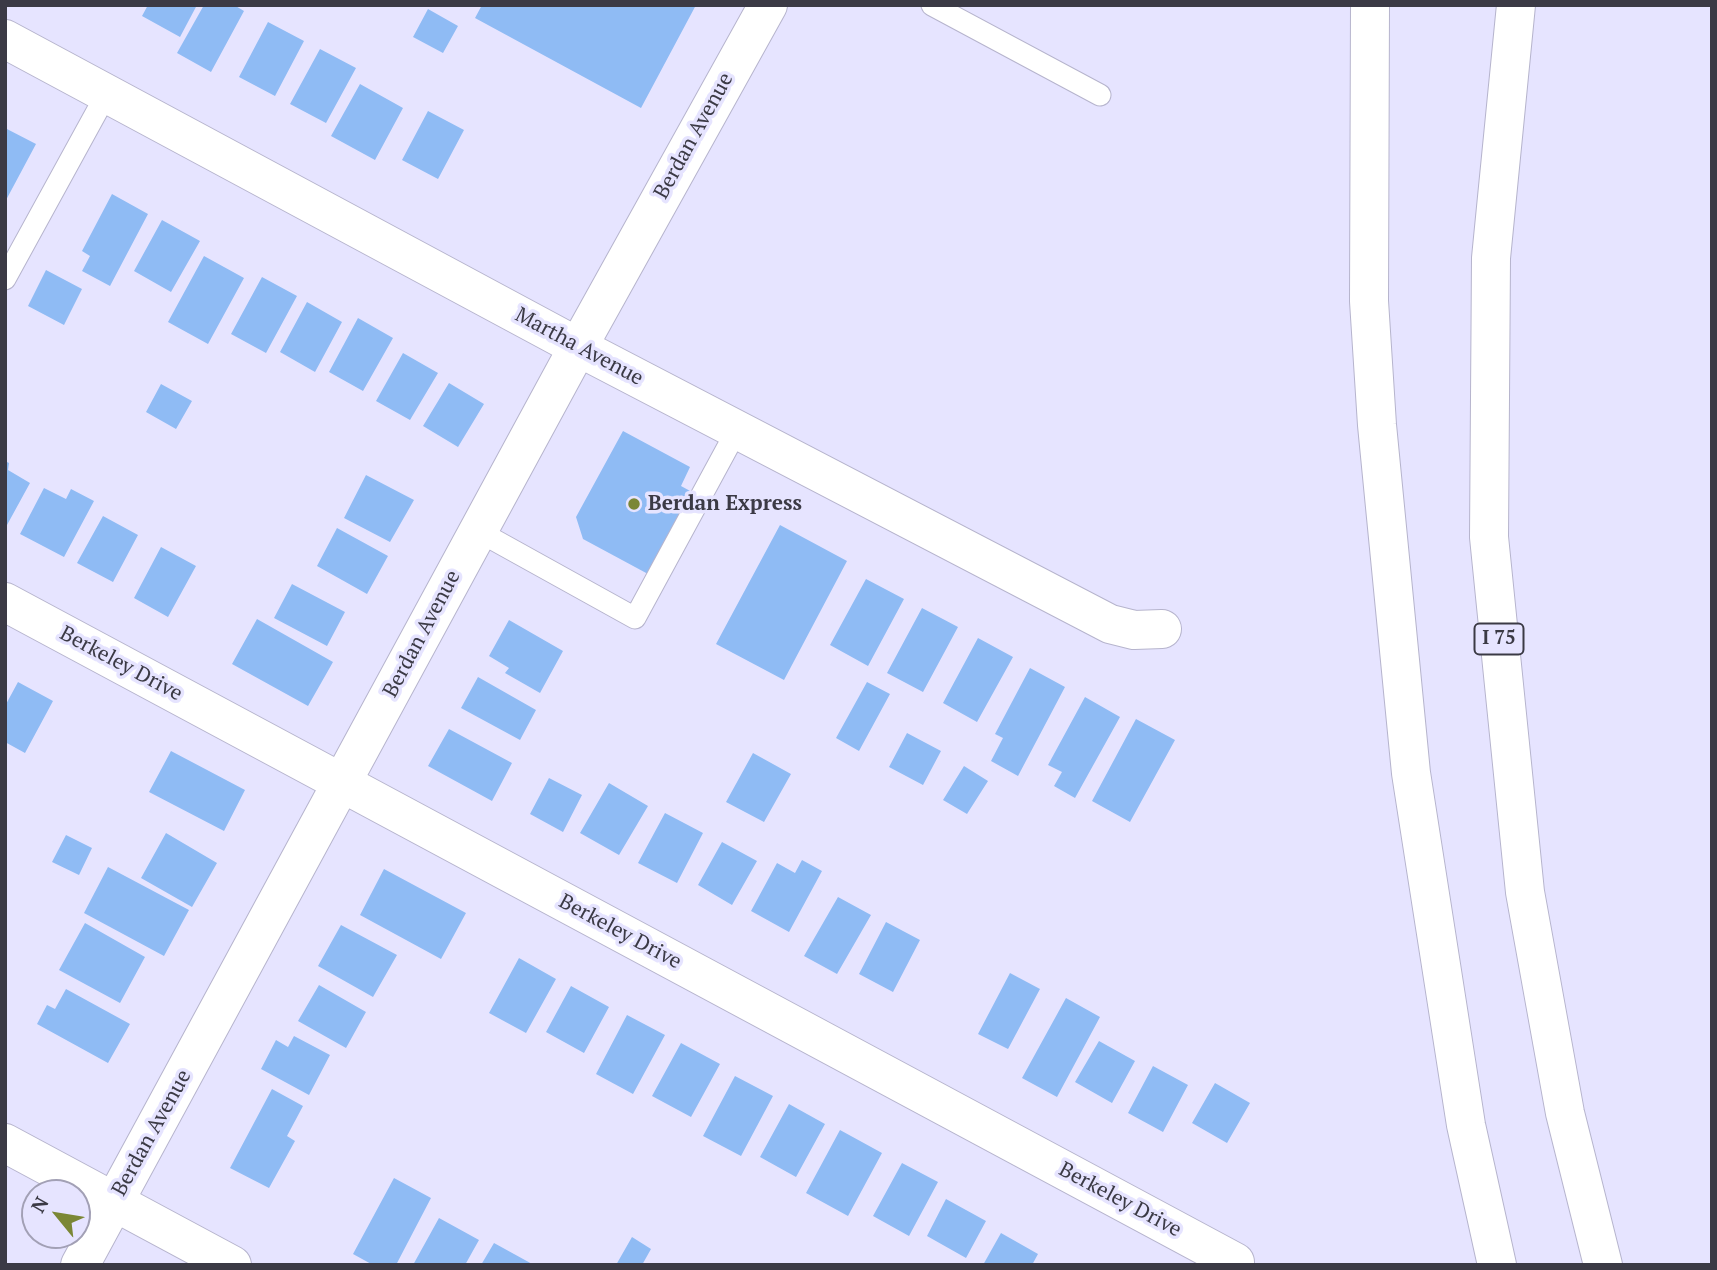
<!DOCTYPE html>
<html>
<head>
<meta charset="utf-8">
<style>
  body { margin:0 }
  #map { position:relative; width:1717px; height:1270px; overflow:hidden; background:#e6e4ff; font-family:"PT Serif",serif }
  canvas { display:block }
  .frame { position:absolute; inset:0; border:7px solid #3b3a45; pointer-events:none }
  .north { position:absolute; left:21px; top:1179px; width:70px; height:70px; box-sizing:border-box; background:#e6e4ff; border:2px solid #a2a0b5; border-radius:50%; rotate:300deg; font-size:19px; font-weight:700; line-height:28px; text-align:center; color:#3b3a45 }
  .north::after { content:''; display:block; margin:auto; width:24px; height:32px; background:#7b8735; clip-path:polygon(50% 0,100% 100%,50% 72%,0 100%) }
</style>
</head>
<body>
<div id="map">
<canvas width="1717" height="1270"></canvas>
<div class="frame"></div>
<div class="north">N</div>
</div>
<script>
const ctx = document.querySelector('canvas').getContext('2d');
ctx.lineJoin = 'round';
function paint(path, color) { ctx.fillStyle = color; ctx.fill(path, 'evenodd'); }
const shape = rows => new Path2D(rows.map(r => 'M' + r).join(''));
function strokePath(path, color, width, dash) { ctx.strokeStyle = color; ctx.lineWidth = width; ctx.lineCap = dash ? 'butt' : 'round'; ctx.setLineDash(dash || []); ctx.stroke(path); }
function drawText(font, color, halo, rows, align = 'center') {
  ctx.font = font + ' "PT Serif",serif'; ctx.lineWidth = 7; ctx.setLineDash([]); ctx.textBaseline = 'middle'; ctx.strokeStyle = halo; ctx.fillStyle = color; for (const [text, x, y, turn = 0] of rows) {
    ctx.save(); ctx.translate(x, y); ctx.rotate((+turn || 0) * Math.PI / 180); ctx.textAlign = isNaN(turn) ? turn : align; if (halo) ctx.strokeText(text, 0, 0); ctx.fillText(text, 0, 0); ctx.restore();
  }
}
paint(shape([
  [148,5,197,5,180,37,142,16],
  [204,5,234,5,244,11,211,72,177,53],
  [482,5,696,5,641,108,475,18],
  [428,9,458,26,443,53,413,37],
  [268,22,304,41,275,96,239,77],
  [320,49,356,68,326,123,290,104],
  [360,84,403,108,375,160,331,136],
  [428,111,464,130,438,179,402,160],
  [5,128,36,144,5,202],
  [112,194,148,214,110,286,82,271,90,256,82,251],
  [162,220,200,241,171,292,134,271],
  [204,256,244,278,208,344,168,322],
  [46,270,82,289,64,325,28,306],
  [262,277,297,296,266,353,231,334],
  [307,302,342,322,315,372,280,352],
  [358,318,393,338,363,391,329,372],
  [403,353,438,373,410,420,376,401],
  [449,383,484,404,458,447,423,426],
  [161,384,192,401,176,429,146,412],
  [623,431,690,467,681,486,692,492,648,574,583,539,576,517],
  [5,461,9,463,8,470,30,483,7,525],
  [366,475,414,500,390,542,344,518],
  [44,488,66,499,71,489,94,501,64,557,20,534],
  [103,516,138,535,113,582,77,563],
  [780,525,847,561,784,680,716,644],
  [337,528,388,556,367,594,317,566],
  [161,547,196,566,168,617,134,598],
  [866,579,904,599,868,666,830,645],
  [292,584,345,612,327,646,274,618],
  [922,608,958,627,923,692,887,673],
  [257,619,333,662,308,706,232,664],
  [509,620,563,651,540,693,505,673,509,668,489,656],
  [978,638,1013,657,977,722,943,703],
  [1030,668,1065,687,1018,776,991,761,1003,738,995,734],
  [478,677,536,710,520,740,461,708],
  [18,682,53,701,25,753,5,742,5,706],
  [867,682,890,694,859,751,836,738],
  [1085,697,1120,717,1075,798,1054,786,1062,772,1048,765],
  [1136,719,1175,740,1130,822,1092,801],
  [449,729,512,763,492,801,428,766],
  [907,733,941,751,923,785,889,767],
  [171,751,245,790,224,831,149,792],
  [753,753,791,774,764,822,726,802],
  [964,766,988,781,967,814,943,800],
  [549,778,582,795,563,832,530,814],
  [609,783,648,806,619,855,580,833],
  [665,813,703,833,677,883,638,863],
  [166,833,217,863,192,907,141,878],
  [66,835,92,848,79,875,52,862],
  [722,842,757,861,732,905,698,885],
  [802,860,822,871,789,932,751,911,777,863,795,873],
  [108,867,189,910,164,956,84,913],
  [384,869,466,913,441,959,360,915],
  [838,897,871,915,837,974,804,956],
  [886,922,920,940,893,992,859,974],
  [85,923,145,957,120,1003,59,970],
  [341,925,397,955,373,997,318,966],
  [519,958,556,979,526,1033,489,1013],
  [1010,973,1040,989,1008,1049,978,1034],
  [319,985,366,1012,346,1048,298,1021],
  [571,986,609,1007,584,1053,546,1032],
  [66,989,130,1024,108,1063,37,1024,47,1005,55,1009],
  [1066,998,1100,1017,1057,1097,1022,1078],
  [627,1015,665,1035,633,1094,596,1074],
  [294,1036,330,1055,309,1095,261,1069,276,1040,288,1047],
  [1099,1041,1135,1061,1112,1103,1075,1082],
  [681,1043,720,1064,691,1117,652,1096],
  [1153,1066,1188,1085,1163,1132,1128,1113],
  [735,1076,773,1096,741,1156,703,1136],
  [1215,1083,1250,1103,1227,1143,1192,1123],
  [272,1089,303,1106,287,1136,295,1141,269,1188,230,1168],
  [789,1104,825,1124,796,1177,760,1157],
  [840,1130,882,1153,848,1216,806,1193],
  [902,1163,938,1182,909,1236,873,1216],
  [394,1178,431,1198,396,1265,373,1265,353,1254],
  [946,1199,986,1221,966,1258,927,1236],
  [439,1218,479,1240,465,1265,413,1265],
  [1001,1233,1038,1254,1032,1265,983,1265],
  [632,1237,651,1249,642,1265,616,1265],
  [494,1243,534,1265,481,1265]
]), '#8fbbf4');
const service = shape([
  [932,5,1100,95],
  [5,279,107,93],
  [478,531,635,618,737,430]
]);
const minor = shape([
  [5,39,578,347,1110,624,1134,630,1162,629],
  [5,602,1235,1262],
  [5,1143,232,1265]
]);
const secondary = shape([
  [80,1265,578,347,768,5]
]);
const motorway = shape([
  [1370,5,1369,301,1377,425,1411,773,1466,1125,1497,1265],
  [1516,5,1491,258,1489,537,1525,892,1565,1113,1603,1265]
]);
strokePath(service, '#b6b4cd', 23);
strokePath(minor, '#b6b4cd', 40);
strokePath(secondary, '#b6b4cd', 40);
strokePath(motorway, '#b6b4cd', 40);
strokePath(service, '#fff', 21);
strokePath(minor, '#fff', 38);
strokePath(secondary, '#fff', 38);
strokePath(motorway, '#fff', 38);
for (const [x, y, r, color] of [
  [634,504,7,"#7b8735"]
]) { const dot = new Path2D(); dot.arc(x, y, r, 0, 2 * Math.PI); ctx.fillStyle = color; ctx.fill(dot); strokePath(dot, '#e6e4ff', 2.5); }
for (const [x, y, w] of [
  [1499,639,49]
]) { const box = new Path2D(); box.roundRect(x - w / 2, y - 15.5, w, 31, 5); ctx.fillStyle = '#e6e4ff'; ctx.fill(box); strokePath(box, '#3b3a45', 2); }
drawText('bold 19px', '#3b3a45', null, [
  ["I 75",1499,639]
]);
drawText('21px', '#3b3a45', '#e6e4ff', [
  ["Berdan Avenue",694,136,-61],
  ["Martha Avenue",579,347,28],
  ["Berdan Avenue",422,634,-62],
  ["Berkeley Drive",121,664,28],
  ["Berkeley Drive",620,932,28],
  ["Berdan Avenue",152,1133,-61],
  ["Berkeley Drive",1120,1200,28]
]);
drawText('bold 21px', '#3b3a45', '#e6e4ff', [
  ["Berdan Express",648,504]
], 'left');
</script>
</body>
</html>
